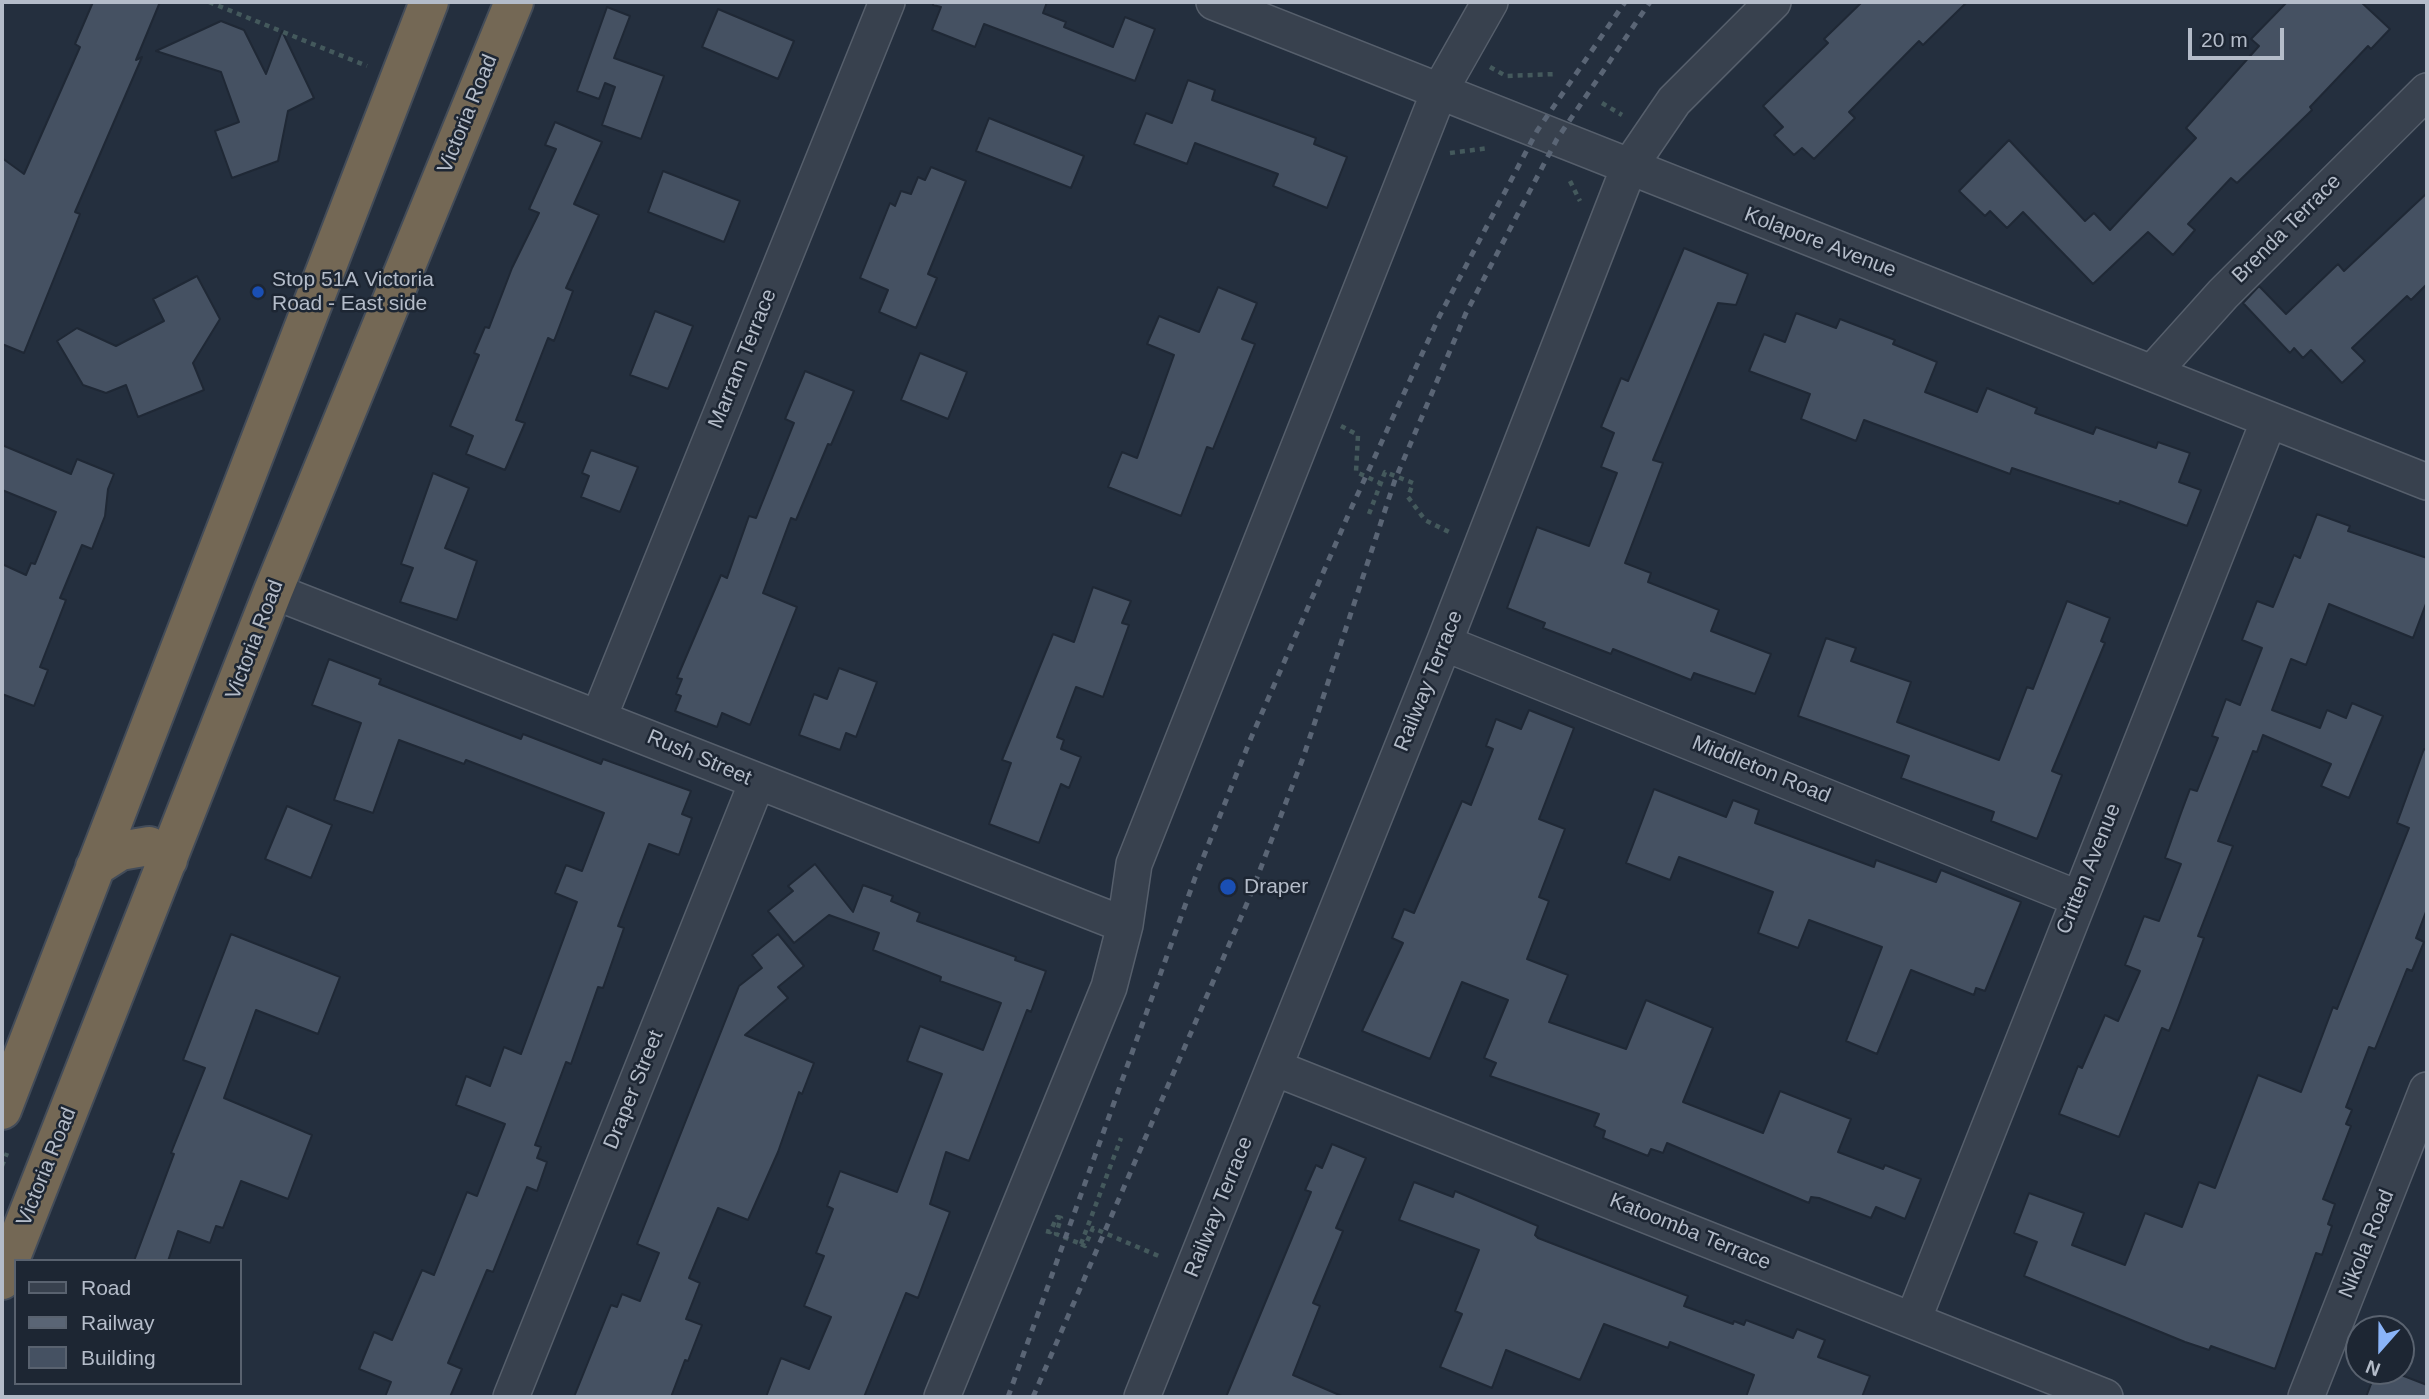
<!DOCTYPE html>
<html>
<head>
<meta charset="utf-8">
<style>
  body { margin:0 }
  #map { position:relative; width:2429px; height:1399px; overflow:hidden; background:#242f3e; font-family:Helvetica,sans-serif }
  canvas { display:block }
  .frame { position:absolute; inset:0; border:4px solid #b4bcc9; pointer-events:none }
  .legend { position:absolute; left:14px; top:1259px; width:228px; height:126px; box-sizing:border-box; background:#1d2633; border:2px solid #59626f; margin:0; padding:9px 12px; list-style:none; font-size:21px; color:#b4bcc9 }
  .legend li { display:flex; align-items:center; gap:14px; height:35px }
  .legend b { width:35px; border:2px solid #59626f }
  .north { position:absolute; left:2345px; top:1315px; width:70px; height:70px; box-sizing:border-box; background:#1d2633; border:2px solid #59626f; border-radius:50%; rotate:201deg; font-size:19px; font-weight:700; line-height:28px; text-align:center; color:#b4bcc9 }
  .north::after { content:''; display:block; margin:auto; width:24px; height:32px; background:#8ab4f8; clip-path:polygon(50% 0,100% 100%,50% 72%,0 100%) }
  .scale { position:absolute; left:2188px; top:28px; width:96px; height:32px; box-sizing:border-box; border:4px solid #b4bcc9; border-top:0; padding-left:9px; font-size:21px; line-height:24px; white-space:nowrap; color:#b4bcc9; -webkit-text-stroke:5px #1d2633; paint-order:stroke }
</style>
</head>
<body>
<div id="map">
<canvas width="2429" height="1399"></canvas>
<div class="frame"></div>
<ul class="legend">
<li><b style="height:9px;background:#38414e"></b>Road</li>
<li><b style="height:9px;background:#5a6575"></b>Railway</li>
<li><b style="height:19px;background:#455162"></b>Building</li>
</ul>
<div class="north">N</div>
<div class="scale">20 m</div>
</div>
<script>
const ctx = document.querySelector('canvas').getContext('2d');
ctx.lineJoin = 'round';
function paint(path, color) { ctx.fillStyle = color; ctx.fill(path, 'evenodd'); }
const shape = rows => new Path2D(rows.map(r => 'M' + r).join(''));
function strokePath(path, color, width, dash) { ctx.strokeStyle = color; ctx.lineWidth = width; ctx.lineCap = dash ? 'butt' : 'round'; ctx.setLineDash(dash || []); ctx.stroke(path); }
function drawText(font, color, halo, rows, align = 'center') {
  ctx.font = font + ' Helvetica,sans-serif'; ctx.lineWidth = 5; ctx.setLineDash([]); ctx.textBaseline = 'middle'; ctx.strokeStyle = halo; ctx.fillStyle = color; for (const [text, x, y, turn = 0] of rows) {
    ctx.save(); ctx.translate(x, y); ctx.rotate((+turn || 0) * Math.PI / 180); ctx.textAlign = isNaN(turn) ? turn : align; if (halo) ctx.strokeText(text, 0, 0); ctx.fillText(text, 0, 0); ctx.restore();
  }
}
const building = shape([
  [93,2,160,2,136,60,142,57,75,212,80,214,24,353,2,344,2,158,24,174,80,47,75,44,93,2],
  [934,2,1047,2,1043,13,1066,22,1064,27,1113,47,1125,17,1155,29,1135,81,984,24,975,47,932,30,941,7,933,5,934,2],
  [1862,2,1967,2,1923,45,1919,41,1849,112,1855,118,1814,159,1802,148,1794,155,1774,135,1783,127,1763,106,1828,43,1824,39,1862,2],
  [2287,2,2361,2,2390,29,2371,49,2368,46,2310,107,2312,110,2237,183,2231,178,2188,224,2195,230,2173,255,2148,232,2093,284,2023,212,2007,228,1990,211,1985,216,1959,191,2009,140,2085,221,2094,213,2110,230,2196,138,2186,128,2259,46,2251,39,2287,2],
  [607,7,630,16,614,58,664,76,641,139,602,125,615,87,605,83,599,99,577,91,607,7],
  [718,9,794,41,778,79,702,47,718,9],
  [221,21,244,30,266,74,282,31,314,98,288,111,278,161,232,178,215,131,239,122,221,72,156,51,221,21],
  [1188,80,1215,90,1212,100,1316,138,1314,144,1347,157,1327,208,1273,186,1278,174,1195,143,1187,164,1134,144,1146,113,1172,123,1188,80],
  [989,118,1084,156,1071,188,976,151,989,118],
  [555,122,602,142,574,204,599,215,566,288,573,291,554,341,548,338,516,420,525,423,505,470,466,454,473,436,450,426,479,355,474,353,485,327,489,328,512,268,539,213,529,209,556,149,545,145,555,122],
  [931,167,966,181,928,274,937,278,916,328,879,312,888,290,860,278,890,203,895,206,901,191,911,194,918,177,925,180,931,167],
  [663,171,740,201,724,242,648,212,663,171],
  [2427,193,2427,284,2411,300,2407,296,2352,348,2365,361,2342,383,2311,350,2303,358,2294,348,2290,353,2243,303,2259,286,2286,314,2338,264,2344,271,2427,193],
  [1684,248,1748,274,1736,305,1718,303,1653,460,1663,463,1625,563,1651,573,1648,582,1719,610,1711,631,1771,654,1755,694,1694,673,1691,680,1613,649,1611,654,1543,628,1545,623,1507,608,1537,527,1589,546,1617,473,1601,467,1614,433,1601,427,1621,378,1628,381,1684,248],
  [197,276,220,319,193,363,204,390,138,417,126,385,106,393,83,385,57,341,77,328,116,346,164,321,153,299,197,276],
  [1218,287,1257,303,1242,339,1255,344,1213,449,1207,447,1181,516,1108,487,1122,452,1137,458,1174,355,1147,344,1159,316,1199,332,1218,287],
  [655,311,693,326,668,389,630,375,655,311],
  [1796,313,1836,328,1840,319,1895,340,1893,344,1937,362,1925,392,1977,412,1987,388,2037,408,2035,413,2093,434,2096,427,2156,448,2158,442,2190,453,2179,482,2201,490,2187,526,2120,501,2119,504,2012,468,2010,474,1864,420,1856,441,1801,419,1810,394,1749,371,1764,334,1785,342,1796,313],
  [920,353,967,372,948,419,901,400,920,353],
  [805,371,854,391,831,445,828,444,796,520,791,518,763,593,797,607,750,725,722,713,717,727,675,711,681,696,676,694,682,679,677,678,721,575,727,578,749,516,756,518,794,423,785,419,805,371],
  [2,445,71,474,77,459,114,474,108,489,105,516,92,549,82,545,60,598,66,600,40,667,48,670,34,706,2,694,2,564,26,575,31,563,35,564,56,512,2,490,2,445],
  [591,450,638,467,620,512,581,497,589,476,582,473,591,450],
  [433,473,469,488,445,548,477,561,457,620,400,602,413,568,401,564,433,473],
  [2317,514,2350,526,2348,531,2427,558,2427,601,2413,638,2329,604,2306,665,2291,659,2272,710,2320,728,2327,710,2346,718,2352,703,2383,716,2349,798,2321,786,2331,764,2263,735,2257,752,2253,751,2218,841,2233,846,2198,936,2204,938,2178,1008,2169,1031,2162,1028,2119,1137,2059,1114,2078,1066,2082,1068,2105,1015,2118,1021,2140,971,2125,965,2144,916,2159,921,2181,864,2165,858,2181,813,2190,789,2197,791,2218,738,2212,736,2226,699,2240,705,2262,648,2242,640,2257,601,2273,607,2294,555,2300,558,2317,514],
  [1093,587,1131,601,1122,623,1129,625,1103,697,1076,687,1057,737,1064,740,1061,749,1081,757,1069,788,1061,784,1039,843,989,824,1011,763,1002,760,1053,634,1074,642,1093,587],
  [2067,601,2110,618,2101,641,2105,643,2052,771,2062,775,2037,839,1991,821,1994,812,1901,778,1909,756,1798,716,1826,638,1856,648,1851,661,1911,682,1897,722,1999,760,2027,687,2033,689,2067,601],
  [329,659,381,679,379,684,521,739,523,734,601,764,603,759,691,791,682,814,692,818,679,855,649,844,618,926,624,928,603,988,598,987,571,1064,566,1062,535,1145,541,1147,537,1158,547,1162,537,1191,527,1187,493,1272,487,1270,448,1363,462,1369,450,1397,385,1397,391,1382,359,1369,374,1332,392,1340,422,1270,434,1275,467,1192,477,1196,505,1124,456,1105,466,1076,490,1086,504,1047,521,1054,577,902,555,893,566,865,582,871,604,813,466,760,464,764,399,740,373,813,334,800,361,723,312,705,329,659],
  [839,668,877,682,856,737,846,733,840,750,799,735,814,694,827,699,839,668],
  [1529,710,1574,728,1539,819,1565,829,1539,897,1549,901,1527,959,1568,975,1549,1022,1626,1049,1646,1000,1713,1028,1683,1102,1763,1133,1780,1091,1851,1119,1838,1152,1883,1169,1885,1165,1921,1179,1905,1219,1876,1207,1871,1218,1819,1198,1811,1197,1809,1203,1667,1143,1663,1153,1651,1149,1648,1156,1603,1138,1605,1131,1594,1126,1599,1114,1490,1076,1496,1063,1484,1058,1508,1000,1462,982,1430,1059,1362,1031,1403,943,1392,938,1404,909,1414,913,1462,801,1471,805,1493,749,1486,746,1496,719,1521,729,1529,710],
  [2424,749,2427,750,2427,909,2416,938,2424,942,2412,971,2407,969,2375,1049,2369,1047,2346,1107,2352,1110,2346,1124,2351,1126,2323,1199,2335,1204,2328,1224,2332,1226,2322,1255,2316,1253,2275,1369,2211,1346,2209,1350,2185,1342,2024,1276,2037,1242,2014,1233,2029,1193,2084,1213,2072,1245,2125,1265,2145,1213,2182,1227,2199,1182,2215,1188,2258,1075,2301,1092,2333,1007,2337,1009,2409,828,2397,823,2424,749],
  [1654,789,1726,817,1733,800,1759,810,1755,823,1874,867,1876,860,1936,882,1941,870,2021,902,1985,991,1976,988,1974,995,1911,970,1877,1054,1846,1041,1882,947,1809,920,1798,948,1758,933,1773,892,1679,857,1670,880,1626,863,1654,789],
  [287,806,332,825,311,878,265,859,287,806],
  [815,864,853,912,863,885,893,896,891,901,920,913,917,921,1016,957,1015,960,1046,971,1031,1012,1027,1010,969,1161,946,1152,930,1204,950,1212,918,1298,906,1293,864,1397,766,1397,781,1358,809,1369,831,1317,804,1306,824,1256,816,1253,833,1209,827,1206,840,1171,897,1192,942,1074,907,1061,920,1026,983,1050,1001,1003,940,981,941,977,873,950,879,933,829,915,794,943,768,911,793,891,788,886,815,864],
  [231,934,340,977,318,1034,256,1010,224,1098,312,1135,288,1199,241,1181,223,1228,216,1226,210,1243,178,1231,168,1261,134,1261,174,1154,171,1153,205,1068,183,1060,231,934],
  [778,934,804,966,778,987,788,998,745,1035,814,1063,802,1094,799,1092,778,1152,748,1220,718,1208,689,1278,700,1283,686,1319,702,1325,688,1361,685,1360,671,1397,574,1397,611,1305,617,1307,622,1294,640,1301,659,1253,637,1244,739,986,762,968,752,955,778,934],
  [1332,1144,1366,1158,1336,1228,1343,1231,1313,1303,1320,1306,1293,1375,1344,1397,1226,1397,1311,1192,1305,1190,1316,1165,1322,1168,1332,1144],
  [1414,1182,1453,1197,1455,1191,1538,1226,1535,1235,1538,1238,1688,1296,1684,1306,1733,1324,1734,1321,1744,1325,1746,1320,1793,1338,1797,1329,1825,1340,1818,1357,1870,1376,1862,1397,1746,1397,1754,1375,1670,1342,1668,1348,1604,1324,1580,1380,1506,1350,1492,1388,1440,1367,1462,1314,1455,1311,1479,1250,1399,1220,1414,1182],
  [2376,1371,2391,1371,2427,1385,2427,1397,2366,1397,2376,1371]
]);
paint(building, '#455162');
strokePath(building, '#1f2835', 2);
const street = shape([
  [1214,2,2427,482],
  [2152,373,2223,294,2427,91],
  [273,591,1125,925],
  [1444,643,2077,898],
  [599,717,887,2],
  [1275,1068,2105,1397],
  [1913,1320,2269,420],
  [511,1397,757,782],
  [942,1397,1109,987,1125,925,1134,864,1439,92,1490,2],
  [1142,1397,1444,643,1629,167,1674,101,1773,2],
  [2306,1397,2427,1090]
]);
const highway = shape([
  [95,867,120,851,149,846,168,860],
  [2,1110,429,2],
  [2,1280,273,591,514,2]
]);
strokePath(street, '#565f6c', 38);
strokePath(highway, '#434c59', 42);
strokePath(shape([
  [209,2,367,66],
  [1490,67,1506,76,1557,74],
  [1602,103,1622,115],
  [1450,153,1489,148],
  [1570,181,1580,201],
  [1341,426,1358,435,1356,472,1380,483],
  [1369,514,1385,472,1413,483,1408,497,1425,520,1453,534],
  [2,1166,7,1153],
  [1046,1231,1050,1232,1057,1217,1061,1218,1056,1234,1081,1244],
  [1081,1244,1085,1246,1093,1228,1161,1257],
  [1081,1244,1121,1138]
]), '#44595c', 4.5, [5, 5]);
strokePath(street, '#38414e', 35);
strokePath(highway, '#746855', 38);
strokePath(shape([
  [1008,1397,1195,878,1251,738,1350,511,1439,317,1537,131,1625,2],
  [1033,1397,1248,901,1303,758,1395,480,1466,313,1557,139,1650,2]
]), '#5a6575', 5, [7, 7]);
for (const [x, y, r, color] of [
  [258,292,7,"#1a4fb4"],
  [1228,887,9,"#1a4fb4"]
]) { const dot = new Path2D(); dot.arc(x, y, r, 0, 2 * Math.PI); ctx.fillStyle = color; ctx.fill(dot); strokePath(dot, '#1d2633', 2.5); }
drawText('21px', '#b4bcc9', '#1d2633', [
  ["Victoria Road",468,114,-68],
  ["Brenda Terrace",2287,229,-45],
  ["Kolapore Avenue",1820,243,21],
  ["Marram Terrace",743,359,-68],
  ["Victoria Road",255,640,-69],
  ["Railway Terrace",1429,681,-68],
  ["Rush Street",699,758,23],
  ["Middleton Road",1761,770,22],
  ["Critten Avenue",2089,869,-68],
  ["Draper Street",634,1090,-68],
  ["Victoria Road",47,1167,-68],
  ["Railway Terrace",1219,1207,-68],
  ["Katoomba Terrace",1690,1232,22],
  ["Nikola Road",2367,1244,-68]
]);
drawText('21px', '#b4bcc9', '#1d2633', [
  ["Stop 51A Victoria",272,280],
  ["Road - East side",272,304],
  ["Draper",1244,887]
], 'left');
</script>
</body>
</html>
